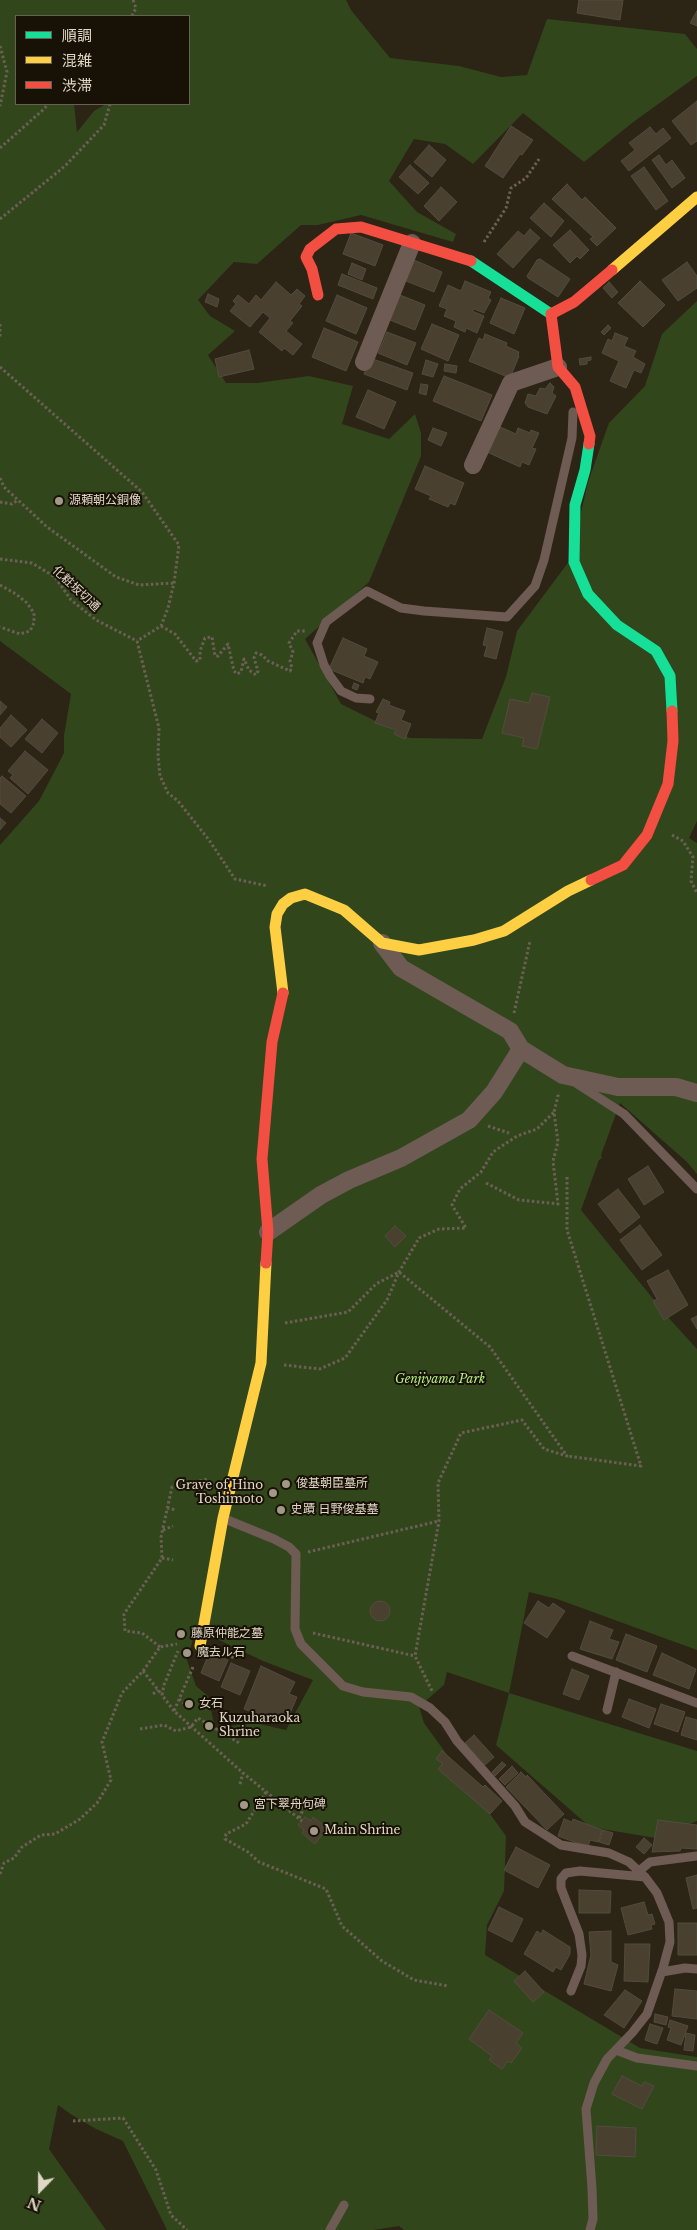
<!DOCTYPE html>
<html>
<head>
<meta charset="utf-8">
<style>
  body { margin:0 }
  #map { position:relative; width:697px; height:2230px; overflow:hidden; background:#2c2414; font-family:"Libre Baskerville","Noto Sans JP",serif }
  canvas { display:block }
  .legend { position:absolute; left:15px; top:15px; width:175px; height:90px; box-sizing:border-box; background:#181106; border:1px solid #686053; margin:0; padding:6px 9px; list-style:none; font-size:15px; color:#e1d7c7 }
  .legend li { display:flex; align-items:center; gap:10px; height:25px }
  .legend b { width:25px; border:1px solid #686053 }
  .north { position:absolute; left:15px; top:2165px; width:50px; height:50px; -webkit-text-stroke:4px #181106; paint-order:stroke; rotate:202deg; font-size:14px; font-weight:700; line-height:20px; text-align:center; color:#e1d7c7 }
  .north::after { content:''; display:block; margin:auto; width:18px; height:22px; background:#e1d7c7; clip-path:polygon(50% 0,100% 100%,50% 72%,0 100%) }
</style>
</head>
<body>
<div id="map">
<canvas width="697" height="2230"></canvas>
<ul class="legend">
<li><b style="height:6px;background:#16e098"></b>順調</li>
<li><b style="height:6px;background:#ffcf43"></b>混雑</li>
<li><b style="height:6px;background:#f24e42"></b>渋滞</li>
</ul>
<div class="north">N</div>
</div>
<script>
const ctx = document.querySelector('canvas').getContext('2d');
ctx.lineJoin = 'round';
function paint(path, color) { ctx.fillStyle = color; ctx.fill(path, 'evenodd'); }
const shape = rows => new Path2D(rows.map(r => 'M' + r).join(''));
function strokePath(path, color, width, dash) { ctx.strokeStyle = color; ctx.lineWidth = width; ctx.lineCap = dash ? 'butt' : 'round'; ctx.setLineDash(dash || []); ctx.stroke(path); }
function drawText(font, color, halo, rows, align = 'center') {
  ctx.font = font + ' "Libre Baskerville","Noto Sans JP",serif'; ctx.lineWidth = 4; ctx.setLineDash([]); ctx.textBaseline = 'middle'; ctx.strokeStyle = halo; ctx.fillStyle = color; for (const [text, x, y, turn = 0] of rows) {
    ctx.save(); ctx.translate(x, y); ctx.rotate((+turn || 0) * Math.PI / 180); ctx.textAlign = isNaN(turn) ? turn : align; if (halo) ctx.strokeText(text, 0, 0); ctx.fillText(text, 0, 0); ctx.restore();
  }
}
paint(shape([
  [0,0,346,0,351,10,390,58,459,66,501,77,527,75,547,19,685,34,697,49,697,76,632,123,584,162,523,113,473,164,445,144,414,139,389,181,417,212,456,234,453,242,361,215,318,225,301,225,257,264,234,262,198,300,210,316,235,331,208,355,226,383,257,383,309,376,353,386,342,424,389,439,415,414,421,433,421,456,369,582,305,639,341,704,410,738,482,739,506,677,517,631,570,560,588,482,609,423,645,386,662,334,697,301,697,821,689,838,697,843,697,1174,687,1162,620,1103,601,1155,602,1158,599,1160,581,1210,667,1316,697,1349,697,1650,557,1599,529,1592,509,1693,697,1751,697,1821,656,1838,590,1827,496,1745,509,1693,447,1672,444,1685,422,1704,418,1703,424,1723,506,1836,504,1891,487,1925,485,1955,640,2048,697,2057,697,2230,404,2230,399,2226,373,2230,167,2230,123,2141,96,2129,72,2115,58,2105,49,2149,106,2230,0,2230,0,845,39,801,64,753,64,735,71,694,0,641],
  [16,16,189,16,189,104,106,104,94,111,77,132,74,104,16,104],
  [196,1629,263,1661,313,1680,286,1730,255,1723,215,1728,208,1696,196,1686,187,1660]
]), '#32461c');
const building = shape([
  [579,0,623,0,620,20,577,13,579,0],
  [697,11,697,26,690,23,697,11],
  [697,101,697,141,691,145,672,121,697,101],
  [511,126,533,140,522,155,520,154,503,178,485,166,511,126],
  [650,127,656,134,663,128,671,138,629,171,621,161,635,150,629,143,650,127],
  [429,145,446,160,432,177,414,162,429,145],
  [659,155,666,165,672,160,685,178,672,188,652,160,659,155],
  [410,165,429,183,418,194,399,177,410,165],
  [644,167,668,201,656,210,631,176,644,167],
  [567,184,582,200,585,197,616,228,597,246,590,239,593,237,552,199,567,184],
  [441,187,457,202,439,221,424,206,441,187],
  [544,203,564,221,551,237,530,218,544,203],
  [530,229,540,238,513,268,497,254,518,231,524,236,530,229],
  [570,230,589,250,580,259,577,256,570,263,553,245,570,230],
  [351,233,383,245,375,266,343,254,351,233],
  [540,259,570,279,558,297,528,278,527,276,537,260,540,259],
  [414,260,442,272,434,292,406,281,414,260],
  [687,262,697,276,697,288,678,301,662,280,687,262],
  [352,263,366,269,362,280,348,274,352,263],
  [342,274,377,288,373,299,338,285,342,274],
  [465,281,491,292,488,298,491,300,484,313,474,309,472,311,484,316,477,333,466,328,465,332,454,327,456,321,444,316,447,309,439,306,448,285,461,291,465,281],
  [640,281,665,305,643,327,618,303,640,281],
  [276,282,291,295,297,289,305,296,299,304,302,306,290,321,293,323,286,331,302,344,293,355,284,348,282,351,259,332,270,318,263,312,250,327,230,311,236,304,233,301,238,295,249,304,256,295,261,300,276,282],
  [609,282,618,292,612,298,603,288,609,282],
  [208,294,219,299,217,307,205,302,208,294],
  [337,295,367,308,356,334,326,321,337,295],
  [400,295,425,305,415,330,390,320,400,295],
  [501,298,525,308,514,334,490,323,501,298],
  [432,324,459,335,448,361,421,349,432,324],
  [608,325,611,328,604,335,601,332,608,325],
  [324,328,358,342,346,371,312,357,324,328],
  [387,332,416,343,407,365,378,353,387,332],
  [615,333,628,338,624,346,636,351,633,357,645,364,641,373,634,370,626,388,610,381,619,361,602,353,608,339,612,341,615,333],
  [485,334,507,343,506,346,519,352,518,355,519,356,510,378,469,361,479,338,483,340,485,334],
  [249,350,254,369,219,377,215,359,249,350],
  [591,357,591,360,587,361,587,364,580,365,579,359,591,357],
  [370,358,413,373,407,390,364,374,370,358],
  [426,360,438,364,433,377,422,374,426,360],
  [445,364,457,366,456,373,444,371,445,364],
  [444,376,492,395,481,421,433,401,444,376],
  [550,383,554,387,552,393,556,396,547,414,528,407,525,403,528,394,536,396,540,388,545,389,550,383],
  [421,384,428,385,426,395,419,393,421,384],
  [368,390,396,402,384,429,356,417,368,390],
  [498,426,516,434,518,428,530,433,531,430,539,433,532,448,536,449,529,465,522,462,520,467,487,452,498,426],
  [433,428,447,433,441,446,428,440,433,428],
  [425,466,464,483,455,505,450,503,448,507,429,499,431,496,415,489,425,466],
  [487,628,503,632,496,659,484,656,487,646,483,645,487,628],
  [343,638,367,649,364,656,378,662,370,679,365,677,363,683,329,669,343,638],
  [354,683,359,685,357,690,352,688,354,683],
  [532,693,550,697,537,749,522,746,524,738,502,733,510,699,529,703,532,693],
  [383,699,390,702,389,705,405,711,401,720,411,724,405,739,394,734,396,730,375,723,379,713,376,712,383,699],
  [0,701,7,707,0,715,0,701],
  [11,715,27,730,11,747,0,737,0,728,11,715],
  [42,719,58,733,42,753,25,739,42,719],
  [25,751,48,770,28,794,10,778,13,775,8,771,25,751],
  [2,776,26,796,11,813,0,804,0,778,2,776],
  [0,818,6,823,0,830,0,818],
  [648,1166,664,1192,644,1205,628,1179,648,1166],
  [618,1189,640,1217,620,1233,598,1204,618,1189],
  [640,1225,662,1255,642,1270,620,1240,640,1225],
  [395,1226,406,1236,395,1247,385,1236,395,1226],
  [668,1270,688,1305,664,1320,653,1301,657,1299,647,1281,668,1270],
  [697,1316,697,1329,691,1319,697,1316],
  [538,1601,549,1608,553,1603,565,1611,547,1638,524,1623,538,1601],
  '370 1611a10 10 0 1 1 20 0a10 10 0 1 1-20 0Z',
  [590,1621,613,1630,609,1639,619,1642,612,1659,580,1649,590,1621],
  [626,1634,657,1646,647,1672,616,1660,626,1634],
  [209,1653,228,1660,219,1681,201,1673,209,1653],
  [662,1653,696,1669,689,1689,653,1675,662,1653],
  [231,1663,250,1671,240,1695,221,1687,231,1663],
  [261,1666,295,1682,289,1694,297,1697,288,1718,279,1715,275,1721,244,1709,261,1666],
  [572,1669,589,1676,579,1700,563,1694,572,1669],
  [629,1699,656,1709,649,1728,622,1717,629,1699],
  [661,1704,685,1712,678,1732,654,1724,661,1704],
  [686,1717,697,1720,697,1740,681,1735,686,1717],
  [474,1735,494,1757,485,1765,465,1743,474,1735],
  [442,1751,483,1787,485,1785,502,1801,490,1814,438,1769,443,1764,436,1759,442,1751],
  [502,1762,506,1765,495,1776,492,1772,502,1762],
  [512,1766,518,1773,505,1785,499,1779,512,1766],
  [521,1772,526,1777,527,1775,564,1814,547,1830,506,1787,521,1772],
  [305,1817,311,1821,313,1817,327,1828,315,1844,302,1833,304,1830,298,1825,305,1817],
  [564,1819,572,1822,573,1819,602,1830,598,1842,590,1840,588,1847,558,1836,564,1819],
  [658,1820,697,1825,697,1849,681,1848,680,1851,652,1852,658,1820],
  [603,1830,613,1833,609,1845,599,1842,603,1830],
  [644,1838,652,1845,644,1854,636,1847,644,1838],
  [516,1847,550,1865,538,1888,504,1870,516,1847],
  [697,1875,697,1908,693,1909,686,1878,697,1875],
  [579,1890,611,1891,610,1913,579,1913,579,1890],
  [644,1902,648,1915,652,1914,655,1924,651,1925,652,1929,628,1935,621,1908,644,1902],
  [499,1907,523,1919,512,1942,488,1930,499,1907],
  [678,1923,697,1923,697,1955,678,1955,678,1923],
  [543,1930,570,1947,570,1954,561,1970,556,1967,553,1972,524,1954,537,1931,541,1934,543,1930],
  [611,1931,611,1962,618,1965,611,1991,584,1984,591,1955,589,1932,611,1931],
  [625,1944,650,1944,648,1982,624,1981,625,1944],
  [525,1971,544,1992,533,2002,514,1981,525,1971],
  [675,1989,697,1991,697,2019,672,2016,675,1989],
  [625,1990,642,2001,624,2028,604,2015,625,1990],
  [489,2010,523,2033,516,2043,522,2048,511,2063,508,2061,502,2069,489,2060,492,2056,469,2039,489,2010],
  [655,2014,668,2017,666,2025,654,2022,655,2014],
  [670,2020,688,2026,681,2045,667,2040,671,2028,668,2027,670,2020],
  [650,2024,663,2028,657,2044,645,2040,650,2024],
  [686,2033,695,2035,693,2051,684,2050,686,2033],
  [622,2076,642,2086,644,2082,654,2086,642,2109,612,2094,622,2076],
  [597,2126,636,2128,635,2157,596,2155,597,2126]
]);
paint(building, '#49402f');
strokePath(building, '#524c3e', 1);
strokePath(shape([
  [132,16,136,8,133,0],
  [0,46,7,72,0,106],
  [0,148,44,109,48,104],
  [0,219,65,166,104,125,110,104],
  [484,242,506,208,511,188,526,178,539,159],
  [0,324,0,337],
  [0,367,142,492,179,545,174,583,168,608,161,626,137,641],
  [0,478,4,487,47,527,116,577,139,585,174,583],
  [0,502,12,504,18,500],
  [0,559,32,563,55,577,71,600,96,620,137,641],
  [0,585,16,594,27,603,34,613,34,623,30,631,20,634,0,627],
  [161,626,175,634,196,661,200,660,200,651,205,638,212,637,215,656,218,656,228,644,234,671,237,674,241,672,244,659,249,670,256,675,258,671,254,658,256,653,262,655,268,661,290,671,292,668,290,661,293,652,289,643,297,631,306,631],
  [137,641,159,728,158,756,160,776,168,793,178,801,209,840,235,879,268,886],
  [672,835,683,841,693,857,691,881,697,893],
  [514,1013,530,941],
  [488,1126,509,1133],
  [567,1177,567,1230,641,1466,567,1456],
  [486,1183,519,1200,558,1204,553,1161,558,1142,554,1112,559,1092],
  [285,1323,348,1312,376,1284,399,1272,490,1347,567,1456,544,1449,522,1420,461,1433,438,1483,439,1521,415,1656,433,1693],
  [284,1365,320,1369,345,1358,387,1300,399,1272,419,1238,439,1229,466,1228,452,1205,460,1189,481,1172,493,1152,517,1136,537,1129,554,1112],
  [167,1508,176,1510],
  [163,1530,173,1526],
  [308,1552,439,1521],
  [162,1558,173,1560],
  [313,1633,415,1656],
  [160,1647,142,1633,125,1631,124,1614,162,1558,161,1537,172,1487,208,1479],
  [222,1653,235,1658],
  [193,1667,174,1711,243,1773,302,1821],
  [143,1671,162,1695],
  [153,1694,158,1690],
  [179,1699,186,1705],
  [174,1711,162,1695,164,1685,178,1651],
  [140,1729,164,1725,176,1731,191,1727,198,1718,241,1744],
  [240,1784,243,1773],
  [266,1792,246,1824,226,1834,225,1839,248,1852,259,1862,326,1889,342,1926,382,1961,414,1980,448,1986],
  [299,1818,302,1812,303,1803,308,1798],
  [0,1874,4,1863,14,1858,22,1847,41,1835,55,1834,80,1819,97,1803,111,1780,102,1742,122,1693,143,1671,160,1647,177,1644],
  [73,2121,123,2118,156,2170,171,2215,187,2230]
]), '#6c6056', 3, [2.5, 2.5]);
strokePath(shape([
  [370,699,356,698,341,691,330,676,324,665,317,643,326,622,367,591,401,608,424,611,507,617,535,586,544,560,572,438,573,412],
  [576,1083,624,1114,697,1189],
  [225,1519,274,1539,289,1547,296,1554,295,1629,301,1644,343,1686,363,1692,411,1697,430,1708,445,1722,457,1741,515,1806,525,1822,561,1845,609,1853,629,1862,645,1877,657,1893,669,1922,670,1942,663,1968,647,2014,632,2033,607,2059,594,2083,586,2109,592,2188,593,2219,590,2230],
  [572,1656,697,1703],
  [607,1710,616,1672],
  [639,1871,650,1862,697,1856],
  [662,1972,685,1968,697,1969],
  [571,1991,581,1966,582,1955,579,1934,561,1888,561,1879,566,1873,580,1871,645,1877],
  [616,2050,637,2058,697,2066],
  [330,2230,344,2205]
]), '#6d5b54', 9);
strokePath(shape([
  [364,362,412,243],
  [473,465,511,383,558,367],
  [382,943,401,968,510,1031,521,1049,563,1075,618,1087,676,1087,697,1093],
  [268,1232,321,1195,349,1180,401,1158,469,1120,494,1092,521,1049]
]), '#6d5b54', 18);
strokePath(shape([
  [471,261,551,314],
  [589,444,585,470,575,505,574,562,588,594,617,625,656,651,670,676,672,711]
]), '#16e098', 11);
strokePath(shape([
  [612,270,697,197],
  [283,993,275,927,277,914,283,904,291,898,305,894,344,910,382,943,419,950,474,940,504,931,568,891,591,880],
  [200,1646,223,1518,261,1363,266,1263]
]), '#ffcf43', 11);
strokePath(shape([
  [318,295,312,269,306,257,310,249,336,229,361,227,471,261],
  [589,444,590,436,575,387,558,367,551,314,574,302,612,270],
  [591,880,623,865,647,835,668,784,673,741,672,711],
  [266,1263,268,1232,262,1159,272,1042,283,993]
]), '#f24e42', 11);
for (const [x, y, r, color] of [
  [59,501,5,"#a29888"],
  [286,1484,5,"#a29888"],
  [273,1493,5,"#a29888"],
  [281,1510,5,"#a29888"],
  [181,1634,5,"#a29888"],
  [187,1653,5,"#a29888"],
  [189,1704,5,"#a29888"],
  [209,1726,5,"#a29888"],
  [244,1805,5,"#a29888"],
  [314,1831,5,"#a29888"]
]) { const dot = new Path2D(); dot.arc(x, y, r, 0, 2 * Math.PI); ctx.fillStyle = color; ctx.fill(dot); strokePath(dot, '#181106', 2); }
drawText('12px', '#e1d7c7', '#181106', [
  ["源頼朝公銅像",69,501],
  ["俊基朝臣墓所",296,1484],
  ["Grave of Hino",263,1486,"right"],
  ["Toshimoto",263,1500,"right"],
  ["史蹟 日野俊基墓",291,1510],
  ["藤原仲能之墓",191,1634],
  ["魔去ル石",197,1653],
  ["女石",199,1704],
  ["Kuzuharaoka",219,1719],
  ["Shrine",219,1733],
  ["宮下翠舟句碑",254,1805],
  ["Main Shrine",324,1831]
], 'left');
drawText('12px', '#e1d7c7', '#181106', [
  ["化粧坂切通",76,589,43]
]);
drawText('italic 12px', '#b4f081', '#181106', [
  ["Genjiyama Park",440,1380]
]);
</script>
</body>
</html>
